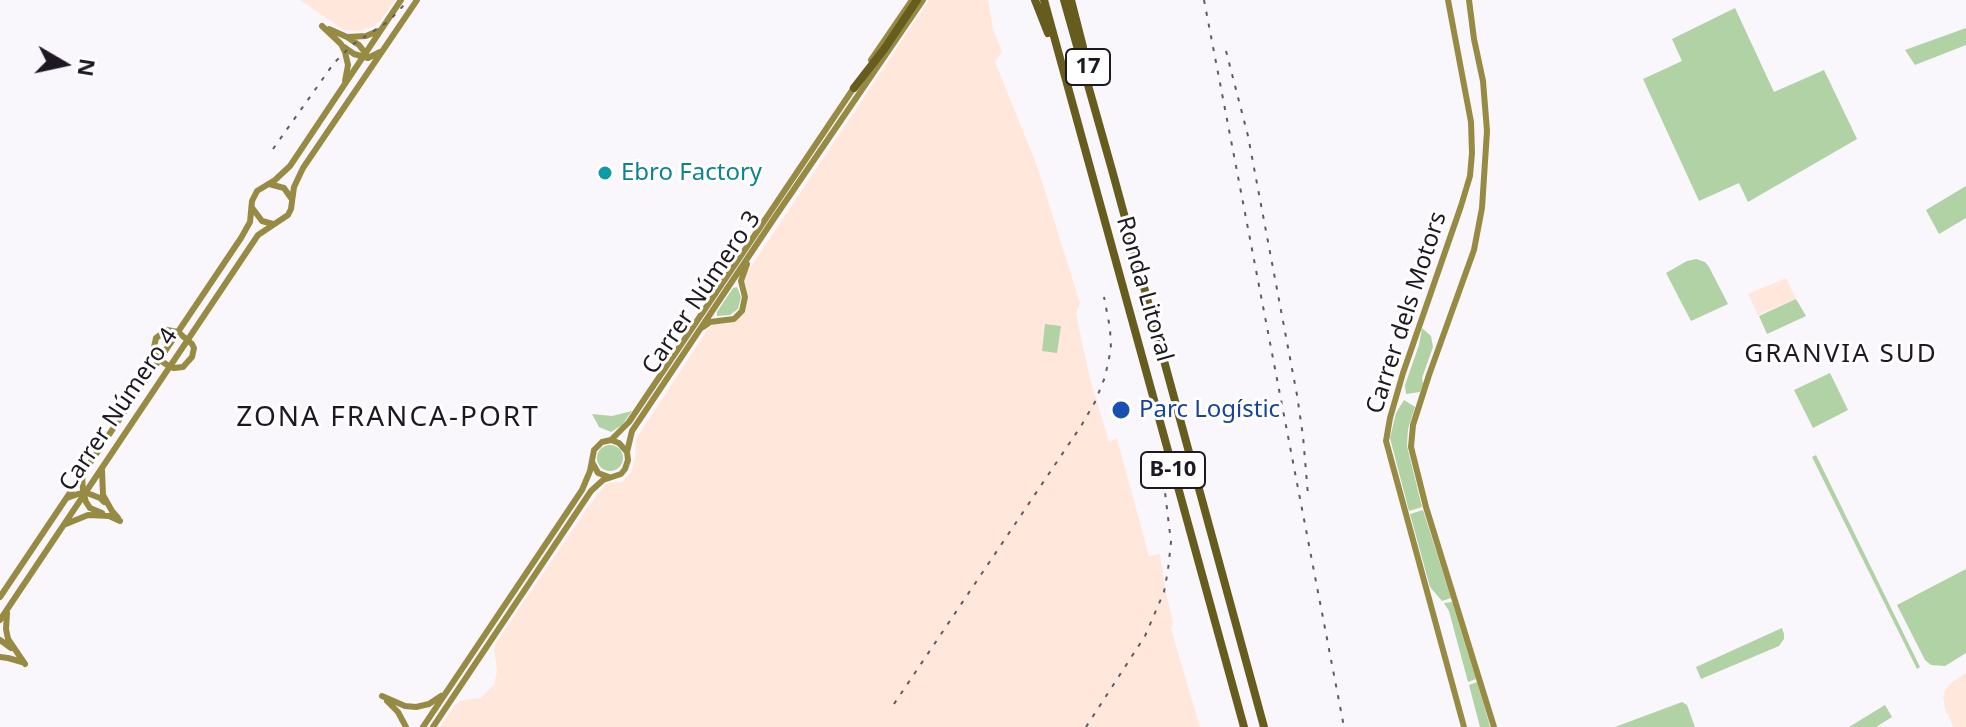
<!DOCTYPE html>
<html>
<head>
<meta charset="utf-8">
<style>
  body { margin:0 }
  #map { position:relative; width:1966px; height:727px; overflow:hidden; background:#f9f6fc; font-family:"Noto Sans",sans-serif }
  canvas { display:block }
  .north { position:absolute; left:24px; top:24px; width:80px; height:80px; -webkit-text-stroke:6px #fff; paint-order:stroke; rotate:99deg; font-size:22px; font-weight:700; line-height:32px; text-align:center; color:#1e1823 }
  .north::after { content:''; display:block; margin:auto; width:28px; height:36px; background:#1e1823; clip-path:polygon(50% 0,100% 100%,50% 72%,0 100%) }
</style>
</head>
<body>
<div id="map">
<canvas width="1966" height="727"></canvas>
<div class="north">N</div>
</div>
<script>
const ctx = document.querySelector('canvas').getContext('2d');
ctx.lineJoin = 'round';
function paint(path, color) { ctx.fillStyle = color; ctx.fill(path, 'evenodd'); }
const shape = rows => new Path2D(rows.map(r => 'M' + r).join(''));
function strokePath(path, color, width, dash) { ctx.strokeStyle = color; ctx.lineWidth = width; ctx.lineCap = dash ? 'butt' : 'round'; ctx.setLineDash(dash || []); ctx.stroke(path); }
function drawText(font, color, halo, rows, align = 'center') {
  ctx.font = font + ' "Noto Sans",sans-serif'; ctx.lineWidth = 6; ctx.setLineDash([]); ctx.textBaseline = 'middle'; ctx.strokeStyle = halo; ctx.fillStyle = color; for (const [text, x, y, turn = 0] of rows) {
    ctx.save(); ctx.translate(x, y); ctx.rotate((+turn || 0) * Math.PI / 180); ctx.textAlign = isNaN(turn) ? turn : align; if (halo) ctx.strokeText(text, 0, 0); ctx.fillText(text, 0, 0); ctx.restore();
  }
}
paint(shape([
  [300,0,395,0,381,20,374,26,359,31,344,30],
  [929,0,988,0,993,29,1002,52,995,62,1037,166,1080,303,1076,314,1090,379,1109,441,1117,439,1149,556,1160,554,1167,598,1173,622,1171,629,1200,727,440,727,455,705,463,700,480,698,494,685,497,671,494,648,498,640,588,507,605,485,609,483,622,482,631,472,635,459,636,439,709,327,714,325,732,323,744,314,749,298,744,277],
  [1786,278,1796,299,1758,315,1748,294],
  [1966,673,1966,727,1953,727,1948,714,1946,713,1943,697,1945,690,1952,682]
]), '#ffe8db');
paint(shape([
  [1735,8,1774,92,1824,70,1857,139,1748,202,1739,183,1699,201,1643,79,1682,61,1672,39],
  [1966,28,1966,45,1915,65,1905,50],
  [1966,186,1966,218,1939,234,1926,210],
  [1696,259,1705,262,1709,267,1728,304,1691,321,1666,273,1687,261],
  [737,287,741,297,738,309,730,315,717,316,717,312,733,288],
  [1796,299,1806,316,1767,334,1759,316],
  [1045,324,1061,326,1057,353,1042,351],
  [1422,328,1431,336,1433,347,1422,378,1423,384,1420,392,1406,394,1405,385,1419,345],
  [1830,373,1848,410,1813,428,1794,390],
  [1404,400,1415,407,1408,429,1407,446,1422,507,1409,511,1390,438,1396,413],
  [632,411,622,425,611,432,599,427,592,414,612,416],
  '597 458a13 13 0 1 1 26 0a13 13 0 1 1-26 0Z',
  [1816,455,1920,667,1917,669,1812,457],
  [1423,510,1451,598,1442,601,1430,587,1410,514],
  [1966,569,1966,653,1945,666,1931,665,1925,660,1897,605],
  [1452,602,1476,679,1468,682,1449,611,1444,603],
  [1782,628,1784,634,1784,639,1779,646,1701,679,1696,667],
  [1477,682,1487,716,1490,727,1480,727,1469,685],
  [1682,702,1687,705,1695,727,1615,727],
  [1885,705,1892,717,1876,727,1849,727]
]), '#b0d2a5');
strokePath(shape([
  [1448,0,1471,122,1472,153,1470,176,1461,206,1403,373,1390,418,1386,441,1464,727],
  [1469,0,1474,39,1483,81,1487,131,1482,208,1474,250,1429,375,1413,425,1411,447,1426,507,1494,727],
  [322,26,341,44,345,52,348,65,345,81],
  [329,29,347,37,366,36,378,31],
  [347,37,359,45,366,54],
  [344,47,354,54,368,58,380,52],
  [871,60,912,0],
  [269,184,284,188,291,198],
  [253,209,262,221,273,224],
  [703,327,710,322,734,319,742,311,745,297,741,281,747,264],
  [167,330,178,332,192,344,194,348,192,357,183,367,174,368,170,367,160,360,153,352,156,338,167,330],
  [611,440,629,422,855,86],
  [592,462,598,473,609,477],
  [102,470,103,495,112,511,118,518],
  [82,474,83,491,86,502,90,508,102,513],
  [67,498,78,494,87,493,100,498,104,502],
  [66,524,88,515,109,516,120,521],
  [0,597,241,238,250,222,252,201,257,191,275,180,290,166,401,0],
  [7,613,6,629,8,639,25,664],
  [0,620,258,235,288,215,291,209,294,187,303,168,417,0],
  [0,640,11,648],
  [0,657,8,658,22,662],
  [382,696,405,706,416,707,429,704,441,696],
  [387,701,398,712,406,727],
  [423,727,582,490,590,471,594,450,602,442,611,440,619,443,627,452],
  [433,727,591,491,603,480,621,474,625,469,628,460,627,452,632,431,775,217,923,0]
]), '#978b44', 6);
strokePath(shape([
  [1035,0,1048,33],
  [1044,0,1244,727],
  [1064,0,1112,170,1264,727],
  [1071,0,1083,47],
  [854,88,885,48,917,0]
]), '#665c1d', 8);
strokePath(shape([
  [1204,0,1344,727],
  [1226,51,1248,136,1297,395,1303,436,1308,495],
  [273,149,334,63,352,45,389,21,404,5],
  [894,704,1081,426,1095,402,1105,377,1111,349,1110,328,1104,297],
  [1086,727,1145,636,1164,592,1168,570,1171,542,1164,484]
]), '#5e5962', 2, [4, 8]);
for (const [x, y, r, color] of [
  [605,173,8,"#0f9aa8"],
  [1121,410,10,"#1a4fb4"]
]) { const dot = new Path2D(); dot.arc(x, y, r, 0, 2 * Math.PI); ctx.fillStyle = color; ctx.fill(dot); strokePath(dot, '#fff', 3); }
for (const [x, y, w] of [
  [1088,67,44],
  [1173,470,64]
]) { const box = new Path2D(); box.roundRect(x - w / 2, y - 18, w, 36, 6); ctx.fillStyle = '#fff'; ctx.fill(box); strokePath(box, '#1e1823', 2); }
drawText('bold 22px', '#1e1823', null, [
  ["17",1088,67],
  ["B-10",1173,470]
]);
drawText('24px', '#0d838f', '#fff', [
  ["Ebro Factory",621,173]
], 'left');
drawText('24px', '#1e1823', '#fff', [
  ["Ronda Litoral",1144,289,74],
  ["Carrer Número 3",702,293,-56],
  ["Carrer dels Motors",1407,313,-72],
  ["Carrer Número 4",119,410,-56]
]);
drawText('24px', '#164399', '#fff', [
  ["Parc Logístic",1139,410]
], 'left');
ctx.letterSpacing = '2px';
drawText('26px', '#1e1823', '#fff', [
  ["GRANVIA SUD",1841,355]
]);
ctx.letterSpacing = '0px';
ctx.letterSpacing = '2px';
drawText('28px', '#1e1823', '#fff', [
  ["ZONA FRANCA-PORT",388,418]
]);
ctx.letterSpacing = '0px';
</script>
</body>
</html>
